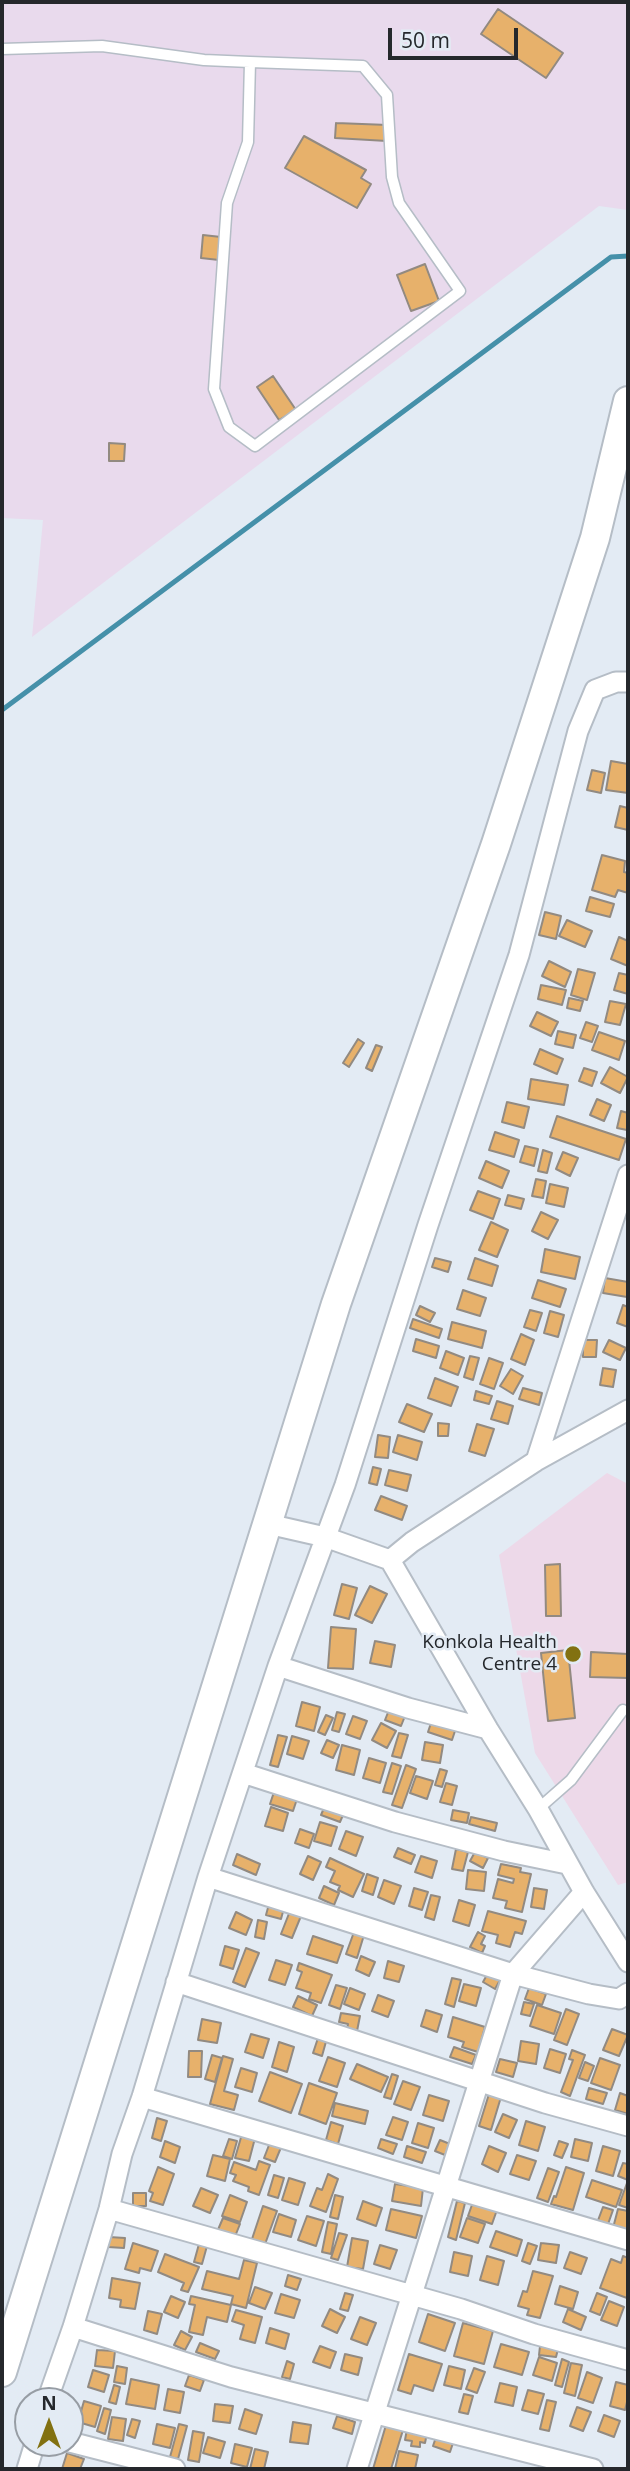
<!DOCTYPE html>
<html>
<head>
<meta charset="utf-8">
<style>
  body { margin:0 }
  #map { position:relative; width:630px; height:2471px; overflow:hidden; background:#e3ebf4; font-family:"Open Sans",sans-serif }
  canvas { display:block }
  .frame { position:absolute; inset:0; border:4px solid #25282c; pointer-events:none }
  .north { position:absolute; left:14px; top:2387px; width:70px; height:70px; box-sizing:border-box; background:#e3ebf4; border:2px solid #979da4; border-radius:50%; rotate:0deg; font-size:19px; font-weight:700; line-height:28px; text-align:center; color:#25282c }
  .north::after { content:''; display:block; margin:auto; width:24px; height:32px; background:#827111; clip-path:polygon(50% 0,100% 100%,50% 72%,0 100%) }
  .scale { position:absolute; left:388px; top:28px; width:130px; height:32px; box-sizing:border-box; border:4px solid #25282c; border-top:0; padding-left:9px; font-size:21px; line-height:24px; white-space:nowrap; color:#25282c; -webkit-text-stroke:5px #e3ebf4; paint-order:stroke }
</style>
</head>
<body>
<div id="map">
<canvas width="630" height="2471"></canvas>
<div class="frame"></div>
<div class="north">N</div>
<div class="scale">50 m</div>
</div>
<script>
const ctx = document.querySelector('canvas').getContext('2d');
ctx.lineJoin = 'round';
function paint(path, color) { ctx.fillStyle = color; ctx.fill(path, 'evenodd'); }
const shape = rows => new Path2D(rows.map(r => 'M' + r).join(''));
function strokePath(path, color, width, dash) { ctx.strokeStyle = color; ctx.lineWidth = width; ctx.lineCap = dash ? 'butt' : 'round'; ctx.setLineDash(dash || []); ctx.stroke(path); }
function drawText(font, color, halo, rows, align = 'center') {
  ctx.font = font + ' "Open Sans",sans-serif'; ctx.lineWidth = 5; ctx.setLineDash([]); ctx.textBaseline = 'middle'; ctx.strokeStyle = halo; ctx.fillStyle = color; for (const [text, x, y, turn = 0] of rows) {
    ctx.save(); ctx.translate(x, y); ctx.rotate((+turn || 0) * Math.PI / 180); ctx.textAlign = isNaN(turn) ? turn : align; if (halo) ctx.strokeText(text, 0, 0); ctx.fillText(text, 0, 0); ctx.restore();
  }
}
paint(shape([
  [2,2,628,2,628,210,599,206,32,637,43,520,2,518]
]), '#e9daed');
paint(shape([
  [607,1473,628,1484,628,1882,618,1885,535,1753,499,1555]
]), '#edd9e9');
strokePath(shape([
  [2,710,611,257,628,256]
]), '#4590a9', 5);
const building = shape([
  [498,9,563,53,546,78,481,34,498,9],
  [336,123,388,125,387,141,335,138,336,123],
  [304,136,366,170,361,178,371,184,357,208,285,168,304,136],
  [203,235,221,237,219,260,201,258,203,235],
  [425,264,439,301,411,311,397,275,425,264],
  [273,376,296,410,279,420,257,387,273,376],
  [109,443,125,444,124,461,109,461,109,443],
  [611,761,628,764,628,793,606,790,611,761],
  [592,770,605,773,601,793,587,790,592,770],
  [620,806,628,808,628,830,615,827,620,806],
  [602,855,625,861,624,872,628,873,628,893,618,890,615,897,592,890,602,855],
  [590,897,614,904,610,917,586,911,590,897],
  [545,912,561,916,556,939,539,935,545,912],
  [567,920,592,931,585,947,559,936,567,920],
  [619,937,628,941,628,966,611,959,619,937],
  [549,961,571,972,565,987,542,976,549,961],
  [578,969,595,973,587,1000,571,995,578,969],
  [619,973,628,975,628,994,614,990,619,973],
  [541,985,566,990,562,1005,538,999,541,985],
  [569,998,583,1001,580,1011,567,1008,569,998],
  [610,1001,626,1004,620,1025,605,1022,610,1001],
  [537,1012,558,1022,551,1036,530,1026,537,1012],
  [586,1022,598,1026,592,1042,580,1038,586,1022],
  [558,1031,576,1035,573,1048,555,1044,558,1031],
  [599,1032,625,1041,619,1060,592,1050,599,1032],
  [358,1039,364,1043,349,1067,343,1063,358,1039],
  [376,1045,382,1047,372,1071,366,1068,376,1045],
  [540,1049,563,1059,557,1074,534,1064,540,1049],
  [610,1067,628,1077,620,1093,601,1083,610,1067],
  [584,1068,597,1072,592,1086,579,1081,584,1068],
  [531,1079,568,1085,564,1105,528,1099,531,1079],
  [597,1099,611,1105,604,1121,590,1115,597,1099],
  [507,1102,529,1107,524,1128,502,1122,507,1102],
  [621,1111,628,1113,627,1130,617,1128,621,1111],
  [557,1116,626,1139,619,1160,550,1137,557,1116],
  [495,1132,519,1140,514,1157,489,1150,495,1132],
  [525,1146,538,1149,534,1166,520,1162,525,1146],
  [543,1150,552,1153,547,1173,538,1171,543,1150],
  [563,1152,578,1158,570,1176,556,1169,563,1152],
  [486,1161,509,1171,502,1188,479,1178,486,1161],
  [536,1179,546,1181,543,1198,532,1196,536,1179],
  [550,1184,568,1188,564,1207,546,1203,550,1184],
  [478,1191,500,1199,493,1219,470,1210,478,1191],
  [508,1195,524,1199,521,1209,505,1205,508,1195],
  [541,1212,558,1220,548,1239,532,1231,541,1212],
  [491,1222,508,1230,497,1257,479,1250,491,1222],
  [545,1249,580,1257,575,1279,541,1272,545,1249],
  [435,1258,451,1262,448,1272,432,1267,435,1258],
  [475,1258,498,1266,492,1286,468,1279,475,1258],
  [605,1278,628,1282,627,1297,603,1293,605,1278],
  [538,1280,566,1289,560,1307,532,1298,538,1280],
  [463,1290,486,1298,480,1316,457,1309,463,1290],
  [623,1305,628,1307,628,1327,617,1323,623,1305],
  [420,1306,435,1313,430,1322,416,1315,420,1306],
  [530,1310,542,1313,536,1331,524,1327,530,1310],
  [550,1311,564,1315,558,1337,544,1333,550,1311],
  [413,1319,442,1329,439,1338,410,1328,413,1319],
  [452,1322,486,1331,482,1348,448,1339,452,1322],
  [521,1334,534,1340,525,1365,511,1359,521,1334],
  [416,1339,439,1346,436,1358,413,1351,416,1339],
  [583,1340,597,1340,596,1357,583,1357,583,1340],
  [609,1340,626,1348,620,1360,603,1352,609,1340],
  [446,1351,464,1358,458,1375,440,1368,446,1351],
  [470,1356,479,1358,473,1380,464,1377,470,1356],
  [489,1358,503,1363,494,1389,480,1384,489,1358],
  [603,1368,616,1370,613,1387,600,1385,603,1368],
  [511,1369,523,1376,513,1394,500,1386,511,1369],
  [435,1378,458,1387,451,1406,428,1398,435,1378],
  [523,1388,542,1393,539,1405,519,1399,523,1388],
  [476,1391,492,1396,489,1404,474,1400,476,1391],
  [497,1401,513,1406,508,1424,491,1419,497,1401],
  [407,1404,432,1414,424,1432,399,1422,407,1404],
  [438,1423,449,1424,448,1436,438,1436,438,1423],
  [477,1424,494,1429,485,1456,469,1451,477,1424],
  [378,1435,390,1437,388,1458,375,1457,378,1435],
  [398,1435,422,1442,417,1460,393,1452,398,1435],
  [373,1467,381,1469,377,1485,369,1483,373,1467],
  [389,1470,411,1475,407,1491,385,1485,389,1470],
  [381,1496,407,1506,402,1520,375,1510,381,1496],
  [560,1564,561,1616,546,1616,545,1565,560,1564],
  [342,1584,357,1588,349,1619,334,1615,342,1584],
  [370,1586,387,1594,372,1623,355,1615,370,1586],
  [331,1627,356,1629,353,1669,328,1668,331,1627],
  [375,1641,395,1645,391,1667,370,1663,375,1641],
  [568,1650,575,1718,548,1721,541,1653,568,1650],
  [591,1652,628,1654,628,1678,590,1677,591,1652],
  [302,1702,320,1707,314,1731,296,1726,302,1702],
  [389,1710,405,1716,401,1726,385,1720,389,1710],
  [337,1712,345,1714,339,1732,332,1730,337,1712],
  [326,1715,333,1718,325,1735,318,1732,326,1715],
  [353,1716,367,1721,360,1739,346,1734,353,1716],
  [432,1720,456,1728,452,1740,428,1732,432,1720],
  [381,1723,396,1731,387,1748,372,1740,381,1723],
  [399,1733,408,1735,401,1758,392,1756,399,1733],
  [278,1735,287,1737,278,1767,270,1765,278,1735],
  [292,1736,309,1741,303,1759,287,1754,292,1736],
  [327,1740,339,1745,333,1758,321,1753,327,1740],
  [425,1742,443,1745,440,1763,422,1760,425,1742],
  [342,1745,360,1750,354,1775,336,1770,342,1745],
  [369,1758,386,1763,380,1783,363,1778,369,1758],
  [392,1763,401,1766,392,1794,383,1792,392,1763],
  [406,1765,416,1769,402,1808,392,1805,406,1765],
  [440,1769,447,1771,442,1787,435,1785,440,1769],
  [416,1776,433,1781,427,1799,410,1793,416,1776],
  [446,1783,457,1786,452,1805,440,1802,446,1783],
  [274,1792,297,1799,293,1811,270,1804,274,1792],
  [271,1807,288,1813,283,1831,265,1826,271,1807],
  [324,1808,343,1815,340,1822,321,1815,324,1808],
  [453,1810,469,1813,467,1823,451,1820,453,1810],
  [471,1817,497,1823,495,1831,469,1824,471,1817],
  [320,1822,337,1827,331,1846,314,1841,320,1822],
  [300,1829,314,1834,309,1848,295,1843,300,1829],
  [346,1831,363,1837,356,1856,339,1849,346,1831],
  [398,1848,415,1855,411,1864,394,1857,398,1848],
  [456,1849,468,1852,463,1871,452,1869,456,1849],
  [475,1852,488,1858,483,1868,470,1861,475,1852],
  [237,1854,260,1864,256,1875,233,1865,237,1854],
  [308,1856,321,1862,313,1880,300,1874,308,1856],
  [421,1856,437,1861,432,1878,415,1872,421,1856],
  [330,1858,364,1874,353,1897,338,1890,340,1886,330,1882,335,1871,326,1867,330,1858],
  [501,1864,521,1868,520,1872,531,1874,522,1912,505,1908,507,1901,493,1898,498,1879,513,1883,514,1879,498,1875,501,1864],
  [468,1870,486,1872,484,1891,466,1889,468,1870],
  [367,1874,378,1878,373,1895,362,1891,367,1874],
  [384,1880,401,1886,394,1904,378,1897,384,1880],
  [324,1886,339,1893,334,1905,319,1898,324,1886],
  [414,1888,428,1892,422,1910,409,1906,414,1888],
  [534,1888,547,1890,544,1909,531,1907,534,1888],
  [431,1895,440,1897,434,1920,425,1917,431,1895],
  [459,1900,475,1905,469,1926,453,1921,459,1900],
  [269,1904,284,1908,281,1919,266,1915,269,1904],
  [290,1911,301,1916,292,1938,281,1934,290,1911],
  [488,1911,526,1921,522,1934,515,1932,510,1947,496,1943,498,1935,482,1931,488,1911],
  [236,1912,252,1920,246,1935,229,1928,236,1912],
  [258,1920,267,1922,264,1939,255,1937,258,1920],
  [354,1932,364,1935,357,1958,346,1954,354,1932],
  [478,1932,485,1936,481,1944,485,1946,482,1953,470,1947,478,1932],
  [313,1936,343,1946,337,1963,307,1954,313,1936],
  [225,1946,239,1950,233,1969,220,1965,225,1946],
  [246,1948,259,1953,245,1987,233,1982,246,1948],
  [361,1956,375,1962,369,1976,356,1970,361,1956],
  [276,1960,292,1965,285,1985,269,1980,276,1960],
  [388,1961,404,1966,399,1982,384,1978,388,1961],
  [299,1963,332,1975,321,2003,309,1999,311,1993,296,1988,302,1972,297,1970,299,1963],
  [488,1973,500,1980,495,1989,483,1982,488,1973],
  [452,1978,461,1980,454,2007,445,2004,452,1978],
  [464,1984,481,1988,476,2006,459,2001,464,1984],
  [336,1985,347,1988,340,2009,329,2005,336,1985],
  [350,1988,365,1994,359,2010,344,2004,350,1988],
  [529,1988,546,1994,542,2005,525,1999,529,1988],
  [378,1995,394,2001,388,2017,372,2011,378,1995],
  [298,1996,317,2005,312,2016,293,2007,298,1996],
  [524,2002,534,2004,530,2016,521,2014,524,2002],
  [537,2005,561,2013,554,2034,530,2026,537,2005],
  [566,2009,579,2014,567,2045,554,2040,566,2009],
  [426,2010,442,2015,437,2032,421,2026,426,2010],
  [341,2013,360,2016,357,2031,347,2029,348,2024,339,2022,341,2013],
  [453,2017,485,2027,478,2052,462,2047,464,2042,448,2037,453,2017],
  [202,2019,221,2023,217,2043,198,2040,202,2019],
  [612,2029,628,2035,619,2056,603,2050,612,2029],
  [251,2034,269,2039,263,2058,245,2052,251,2034],
  [319,2035,327,2038,322,2056,313,2053,319,2035],
  [521,2041,539,2044,536,2064,518,2061,521,2041],
  [279,2042,294,2047,287,2072,272,2067,279,2042],
  [454,2047,476,2055,472,2064,450,2057,454,2047],
  [550,2049,566,2054,560,2073,544,2068,550,2049],
  [572,2050,585,2055,570,2096,561,2092,573,2060,569,2059,572,2050],
  [189,2051,202,2051,201,2077,188,2077,189,2051],
  [212,2055,222,2058,215,2082,205,2079,212,2055],
  [223,2056,233,2059,224,2091,238,2095,234,2110,210,2104,223,2056],
  [328,2057,345,2063,337,2087,319,2081,328,2057],
  [600,2058,620,2065,611,2090,591,2083,600,2058],
  [500,2059,517,2063,513,2077,496,2072,500,2059],
  [585,2062,594,2066,588,2081,579,2078,585,2062],
  [357,2064,388,2077,381,2092,350,2079,357,2064],
  [241,2068,257,2073,252,2092,235,2087,241,2068],
  [270,2072,302,2084,291,2113,259,2101,270,2072],
  [392,2074,398,2076,391,2099,384,2097,392,2074],
  [403,2081,420,2087,411,2110,394,2104,403,2081],
  [309,2083,337,2093,326,2124,299,2114,309,2083],
  [589,2088,607,2093,603,2104,586,2099,589,2088],
  [620,2093,628,2096,628,2114,615,2110,620,2093],
  [489,2094,501,2097,491,2130,479,2126,489,2094],
  [429,2095,449,2101,443,2121,423,2115,429,2095],
  [335,2103,368,2111,365,2124,332,2116,335,2103],
  [503,2114,517,2120,509,2138,495,2132,503,2114],
  [393,2117,408,2122,402,2140,386,2135,393,2117],
  [157,2118,167,2121,161,2141,152,2138,157,2118],
  [526,2121,545,2127,538,2151,519,2145,526,2121],
  [331,2122,343,2126,338,2144,326,2140,331,2122],
  [418,2123,434,2128,428,2148,412,2143,418,2123],
  [242,2134,255,2138,249,2161,235,2158,242,2134],
  [229,2139,237,2141,232,2159,223,2156,229,2139],
  [381,2139,397,2144,393,2154,378,2148,381,2139],
  [575,2139,592,2143,588,2161,571,2157,575,2139],
  [271,2140,282,2145,275,2162,264,2158,271,2140],
  [440,2140,450,2144,445,2155,435,2151,440,2140],
  [165,2141,180,2147,175,2163,160,2157,165,2141],
  [559,2141,568,2144,562,2158,554,2155,559,2141],
  [407,2146,426,2152,422,2163,404,2157,407,2146],
  [489,2146,506,2153,498,2172,482,2164,489,2146],
  [603,2146,620,2151,613,2176,596,2171,603,2146],
  [213,2155,230,2159,225,2181,207,2176,213,2155],
  [517,2155,536,2161,529,2180,510,2174,517,2155],
  [259,2161,270,2165,259,2195,248,2191,249,2187,233,2181,236,2175,230,2173,234,2162,256,2170,259,2161],
  [623,2163,628,2164,628,2180,618,2176,623,2163],
  [158,2167,174,2174,163,2205,150,2201,153,2193,149,2191,158,2167],
  [566,2167,584,2173,573,2210,551,2204,554,2196,556,2197,566,2167],
  [548,2168,559,2172,548,2202,537,2198,548,2168],
  [328,2174,338,2179,326,2212,310,2206,317,2188,322,2190,328,2174],
  [274,2175,284,2178,278,2198,268,2195,274,2175],
  [289,2178,305,2183,298,2205,282,2200,289,2178],
  [592,2180,622,2190,616,2207,586,2197,592,2180],
  [627,2183,628,2184,628,2208,619,2205,627,2183],
  [395,2184,423,2188,421,2206,392,2201,395,2184],
  [201,2188,218,2195,210,2213,193,2206,201,2188],
  [133,2193,146,2193,146,2206,133,2206,133,2193],
  [230,2195,247,2202,240,2222,222,2216,230,2195],
  [335,2195,343,2197,338,2219,330,2217,335,2195],
  [363,2201,382,2208,376,2226,357,2219,363,2201],
  [457,2201,465,2203,456,2240,448,2237,457,2201],
  [473,2202,498,2207,492,2224,468,2216,473,2202],
  [263,2206,277,2211,264,2247,251,2242,263,2206],
  [603,2207,613,2210,607,2227,597,2223,603,2207],
  [391,2209,422,2216,416,2238,386,2230,391,2209],
  [618,2209,628,2211,628,2231,613,2228,618,2209],
  [279,2214,296,2220,291,2237,273,2232,279,2214],
  [307,2216,324,2221,316,2246,298,2240,307,2216],
  [223,2218,240,2224,234,2239,217,2232,223,2218],
  [467,2218,485,2224,478,2243,460,2237,467,2218],
  [328,2222,337,2224,331,2254,322,2252,328,2222],
  [496,2231,522,2240,517,2256,490,2247,496,2231],
  [339,2233,347,2235,338,2260,331,2258,339,2233],
  [109,2237,125,2238,124,2248,108,2247,109,2237],
  [352,2238,368,2241,363,2269,347,2267,352,2238],
  [133,2243,158,2251,151,2271,140,2268,139,2273,125,2269,133,2243],
  [528,2243,537,2246,530,2264,522,2261,528,2243],
  [541,2243,559,2245,556,2263,538,2260,541,2243],
  [199,2244,207,2246,202,2264,194,2262,199,2244],
  [380,2245,397,2250,390,2269,374,2264,380,2245],
  [454,2252,472,2256,468,2276,450,2272,454,2252],
  [570,2252,587,2258,581,2274,564,2268,570,2252],
  [165,2254,199,2267,188,2292,181,2290,184,2283,158,2272,165,2254],
  [487,2256,504,2261,498,2285,480,2280,487,2256],
  [623,2256,628,2258,627,2298,600,2288,611,2259,621,2263,623,2256],
  [244,2260,257,2263,246,2308,231,2304,233,2296,202,2289,207,2271,239,2279,244,2260],
  [533,2271,553,2276,540,2318,527,2315,529,2309,518,2306,523,2291,527,2292,533,2271],
  [288,2275,301,2279,297,2290,285,2286,288,2275],
  [112,2278,140,2283,135,2309,120,2307,121,2300,109,2298,112,2278],
  [560,2286,578,2292,573,2309,555,2304,560,2286],
  [255,2287,272,2293,265,2309,249,2303,255,2287],
  [345,2293,353,2295,348,2311,340,2309,345,2293],
  [597,2293,607,2297,600,2315,590,2311,597,2293],
  [281,2294,300,2300,294,2318,275,2313,281,2294],
  [171,2296,185,2302,178,2318,164,2312,171,2296],
  [191,2296,231,2305,227,2322,207,2317,203,2335,189,2332,195,2305,189,2304,191,2296],
  [609,2301,624,2307,617,2326,601,2320,609,2301],
  [330,2309,345,2317,337,2333,322,2326,330,2309],
  [568,2309,586,2317,581,2330,563,2322,568,2309],
  [236,2310,262,2317,255,2343,240,2339,244,2325,232,2321,236,2310],
  [148,2311,162,2314,157,2334,144,2330,148,2311],
  [428,2314,455,2323,445,2351,419,2342,428,2314],
  [360,2317,376,2323,367,2345,351,2339,360,2317],
  [463,2323,493,2331,484,2364,454,2356,463,2323],
  [270,2328,289,2334,285,2349,266,2343,270,2328],
  [181,2331,192,2337,185,2350,174,2345,181,2331],
  [200,2343,219,2351,215,2359,196,2352,200,2343],
  [501,2344,529,2352,522,2375,494,2367,501,2344],
  [320,2346,336,2352,330,2368,313,2362,320,2346],
  [540,2346,558,2349,556,2357,539,2355,540,2346],
  [97,2350,115,2351,113,2368,95,2366,97,2350],
  [345,2354,362,2358,358,2375,341,2370,345,2354],
  [409,2354,442,2364,433,2391,414,2385,411,2394,398,2390,409,2354],
  [539,2357,557,2363,552,2381,533,2375,539,2357],
  [562,2359,569,2362,562,2387,555,2385,562,2359],
  [287,2361,294,2364,290,2379,282,2377,287,2361],
  [571,2363,582,2365,575,2396,564,2393,571,2363],
  [117,2366,127,2368,125,2384,114,2382,117,2366],
  [449,2366,465,2370,461,2389,444,2385,449,2366],
  [474,2368,485,2372,477,2393,466,2389,474,2368],
  [93,2370,109,2375,104,2392,88,2387,93,2370],
  [587,2372,602,2378,593,2403,578,2398,587,2372],
  [189,2375,204,2380,200,2391,185,2386,189,2375],
  [131,2379,159,2385,155,2409,126,2404,131,2379],
  [616,2382,628,2385,628,2398,625,2410,610,2406,616,2382],
  [500,2383,517,2387,513,2406,495,2402,500,2383],
  [114,2385,120,2387,116,2404,109,2402,114,2385],
  [168,2389,184,2392,180,2413,164,2410,168,2389],
  [528,2390,544,2394,538,2414,522,2410,528,2390],
  [464,2394,473,2396,468,2414,459,2412,464,2394],
  [547,2400,556,2402,549,2431,540,2429,547,2400],
  [84,2401,101,2406,95,2427,78,2422,84,2401],
  [215,2404,233,2406,230,2423,213,2421,215,2404],
  [577,2407,591,2412,583,2431,570,2426,577,2407],
  [104,2408,111,2410,105,2434,97,2431,104,2408],
  [245,2409,262,2415,256,2434,239,2429,245,2409],
  [604,2415,620,2421,614,2437,598,2431,604,2415],
  [337,2416,355,2422,352,2434,333,2428,337,2416],
  [112,2417,126,2419,123,2441,108,2439,112,2417],
  [132,2419,140,2421,135,2438,127,2435,132,2419],
  [293,2422,311,2425,308,2444,290,2442,293,2422],
  [157,2424,175,2428,170,2448,153,2444,157,2424],
  [179,2424,187,2426,178,2459,170,2457,179,2424],
  [386,2425,403,2430,391,2469,373,2469,386,2425],
  [407,2429,427,2433,425,2443,420,2442,420,2447,411,2446,412,2441,405,2440,407,2429],
  [193,2431,204,2433,199,2462,188,2460,193,2431],
  [208,2437,225,2442,220,2458,203,2453,208,2437],
  [436,2437,453,2443,450,2452,433,2446,436,2437],
  [235,2444,252,2448,247,2467,231,2463,235,2444],
  [255,2449,268,2452,264,2469,250,2469,255,2449],
  [399,2451,418,2455,415,2469,395,2469,399,2451],
  [67,2453,84,2459,80,2469,62,2469,67,2453]
]);
paint(building, '#e7b16b');
strokePath(building, '#928a81', 2);
const lane = shape([
  [2,49,102,46,204,60,250,62,363,66,387,95,392,177,399,203,460,291,255,446,229,427,214,389,227,203,248,142,250,62],
  [538,1809,571,1780,623,1710]
]);
const street = shape([
  [536,1461,628,1175],
  [268,1524,325,1537,390,1560,488,1729,538,1809,584,1892,628,1962],
  [390,1560,412,1542,536,1461,628,1410],
  [278,1666,408,1708,488,1729],
  [243,1773,395,1822,504,1851,567,1864],
  [208,1877,513,1974,589,1994,619,1999,628,1993],
  [176,1982,545,2103,628,2126],
  [142,2097,628,2240],
  [109,2209,461,2309,534,2334,628,2360],
  [73,2327,231,2377,593,2469],
  [47,2401,73,2327,109,2209,122,2154,142,2097,208,1877,278,1666,345,1485,428,1225,519,955,578,731,595,690,616,682,628,682],
  [70,2442,175,2469],
  [27,2469,35,2443],
  [357,2469,513,1974,584,1892]
]);
const secondary = shape([
  [2,2372,336,1304,496,844,595,538,628,401]
]);
strokePath(lane, '#b5bdc6', 13);
strokePath(street, '#b5bdc6', 23);
strokePath(secondary, '#b5bdc6', 32);
strokePath(lane, '#fff', 10);
strokePath(street, '#fff', 19);
strokePath(secondary, '#fff', 28);
for (const [x, y, r, color] of [
  [573,1654,9,"#827111"]
]) { const dot = new Path2D(); dot.arc(x, y, r, 0, 2 * Math.PI); ctx.fillStyle = color; ctx.fill(dot); strokePath(dot, '#e3ebf4', 2.5); }
drawText('19px', '#25282c', '#e3ebf4', [
  ["Konkola Health",557,1643],
  ["Centre 4",557,1665]
], 'right');
</script>
</body>
</html>
